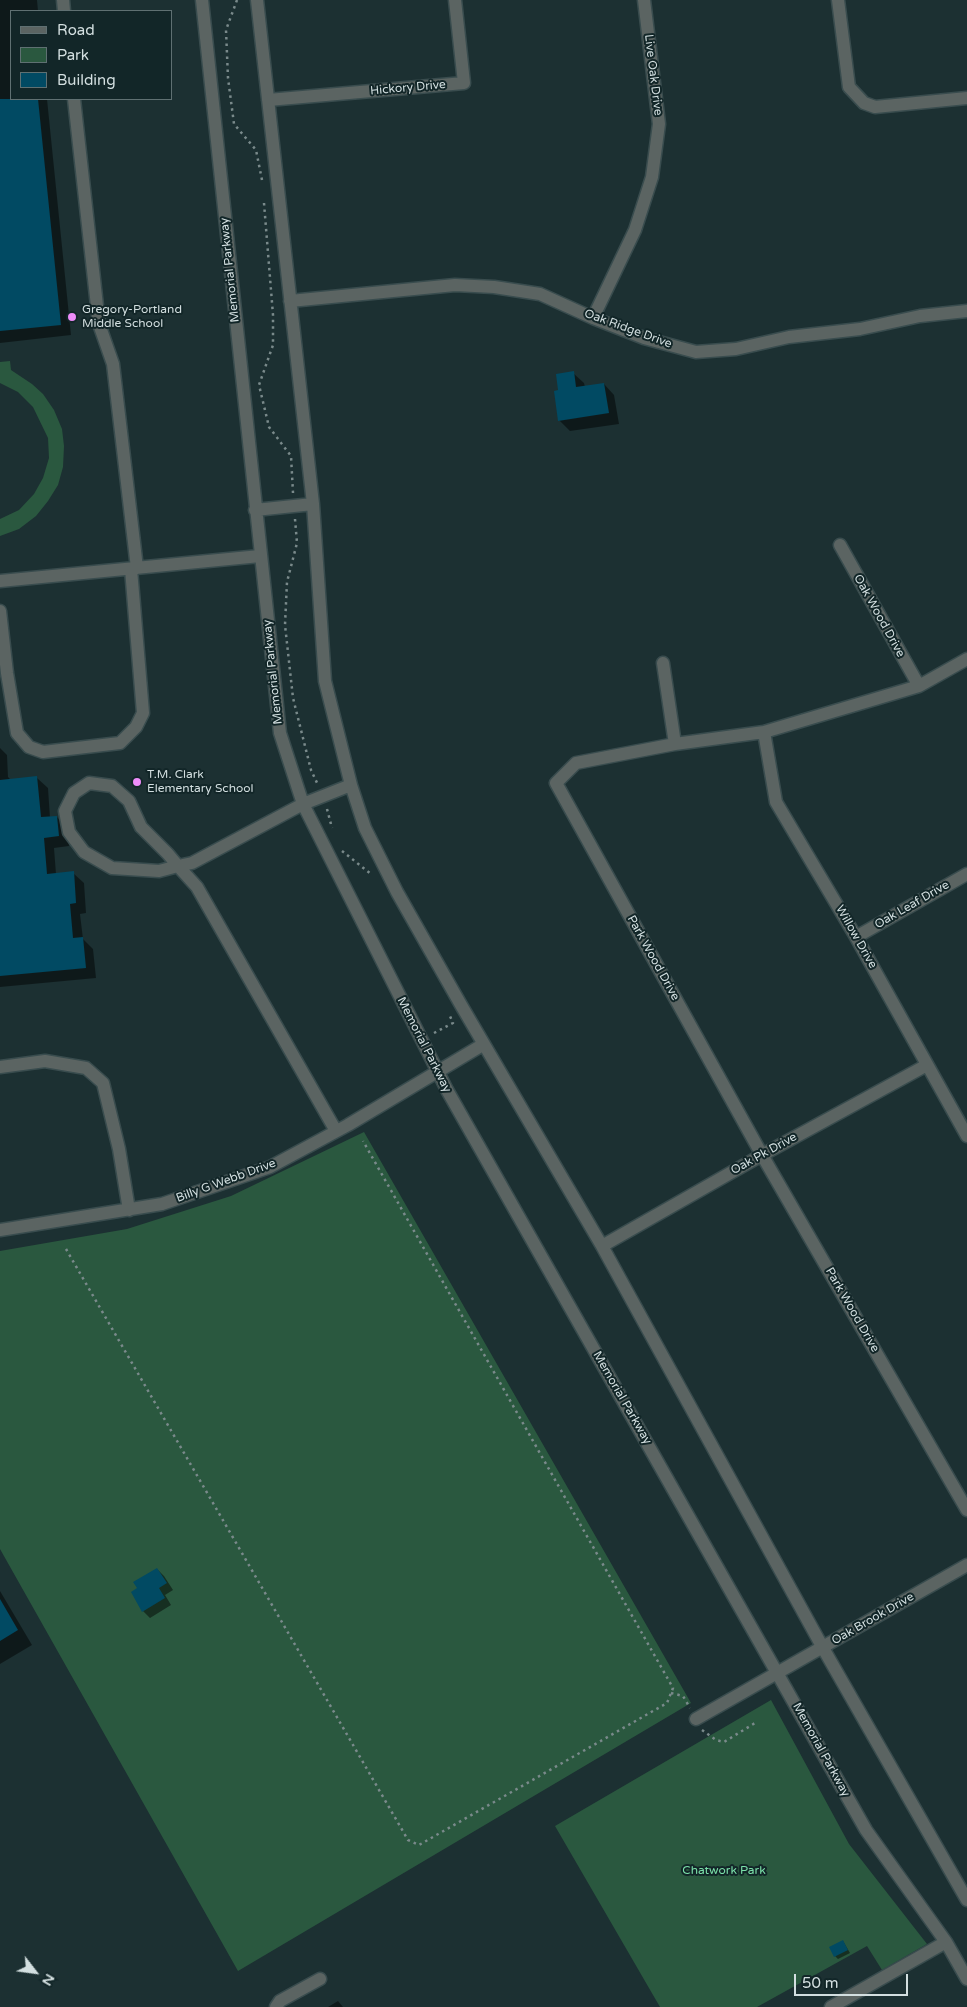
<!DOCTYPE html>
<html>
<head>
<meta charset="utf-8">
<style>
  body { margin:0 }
  #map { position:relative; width:967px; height:2007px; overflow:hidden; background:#1c3032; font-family:"Varela Round",sans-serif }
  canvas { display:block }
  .legend { position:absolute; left:10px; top:10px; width:162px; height:90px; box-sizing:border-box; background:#122628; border:1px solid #5f7072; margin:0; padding:6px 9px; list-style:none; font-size:15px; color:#d3dfe0 }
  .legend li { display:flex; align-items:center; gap:10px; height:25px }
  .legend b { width:25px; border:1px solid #5f7072 }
  .north { position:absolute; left:10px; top:1947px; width:50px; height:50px; -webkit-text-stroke:4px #122628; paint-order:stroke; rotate:120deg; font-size:14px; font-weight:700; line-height:20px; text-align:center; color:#d3dfe0 }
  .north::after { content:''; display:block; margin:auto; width:18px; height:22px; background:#d3dfe0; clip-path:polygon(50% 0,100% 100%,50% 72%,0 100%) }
  .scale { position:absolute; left:794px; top:1974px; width:114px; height:22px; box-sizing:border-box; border:2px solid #d3dfe0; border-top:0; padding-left:6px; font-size:15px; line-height:18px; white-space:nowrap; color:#d3dfe0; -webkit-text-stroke:4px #122628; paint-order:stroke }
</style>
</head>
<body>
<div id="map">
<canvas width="967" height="2007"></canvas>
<ul class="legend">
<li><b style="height:6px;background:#5b6462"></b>Road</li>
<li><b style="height:14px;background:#2a583f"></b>Park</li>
<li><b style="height:14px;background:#014a63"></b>Building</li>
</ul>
<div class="north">N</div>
<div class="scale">50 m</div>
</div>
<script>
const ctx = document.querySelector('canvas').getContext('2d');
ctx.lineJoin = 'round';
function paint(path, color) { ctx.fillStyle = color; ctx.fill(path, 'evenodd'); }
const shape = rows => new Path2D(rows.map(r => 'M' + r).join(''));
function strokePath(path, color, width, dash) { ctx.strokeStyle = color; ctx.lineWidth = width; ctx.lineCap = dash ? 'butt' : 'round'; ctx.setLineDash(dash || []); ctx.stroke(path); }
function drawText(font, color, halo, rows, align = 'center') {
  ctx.font = font + ' "Varela Round",sans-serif'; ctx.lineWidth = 4; ctx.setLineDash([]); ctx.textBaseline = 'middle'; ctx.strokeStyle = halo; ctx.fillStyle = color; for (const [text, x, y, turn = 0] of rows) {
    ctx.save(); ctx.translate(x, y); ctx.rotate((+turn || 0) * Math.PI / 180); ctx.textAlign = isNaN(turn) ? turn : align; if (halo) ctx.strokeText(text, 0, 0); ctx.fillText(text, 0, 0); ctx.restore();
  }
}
paint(shape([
  [10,361,11,370,32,384,43,394,54,410,62,429,64,446,63,467,58,485,48,501,36,516,19,529,0,536,0,519,19,510,34,494,43,478,49,458,48,438,33,407,18,392,0,383,0,362],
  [364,1132,691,1703,238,1971,0,1549,0,1251,127,1229,231,1196],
  [771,1700,849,1844,927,1944,882,1970,867,1946,757,2007,660,2007,555,1826]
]), '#2a583f');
paint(shape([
  [0,0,37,0,38,11,11,11,11,99,47,99,71,335,0,343],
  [573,373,584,383,585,387,604,384,614,395,619,424,570,431,559,420,560,391],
  [0,748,7,755,8,777,11,780,37,778,48,788,50,818,57,817,67,828,69,846,54,848,56,874,73,873,84,883,86,913,80,914,83,939,93,949,96,978,0,987],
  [157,1569,164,1576,173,1590,165,1595,171,1605,150,1618,143,1611],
  [0,1591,32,1645,0,1664],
  [843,1941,850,1953,838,1959,835,1956],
  [338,2001,343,2007,328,2007]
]), '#0007');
paint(shape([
  [0,99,38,99,61,325,0,331],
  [574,371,576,387,604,383,609,413,558,421,554,391,558,390,556,374],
  [37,776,41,817,57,816,59,836,44,838,47,874,74,871,76,903,70,904,73,938,83,937,86,968,0,976,0,780],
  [157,1568,167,1583,159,1588,165,1598,142,1612,131,1592,137,1588,133,1582],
  [0,1599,18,1630,0,1641],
  [843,1940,848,1950,834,1957,829,1947]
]), '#014a63');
const minor = shape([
  [63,0,64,11],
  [202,0,280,733,303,804,447,1090,866,1830,946,1942,967,1979],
  [257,0,313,504,325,681,351,785,365,828,397,892,461,1005,602,1246,823,1648,967,1900],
  [838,0,849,87,864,103,875,107,967,98],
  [74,99,99,324,113,364,137,568],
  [268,100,464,83,455,0],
  [290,301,455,285,494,287,540,294,593,318,644,338,696,352,736,349,789,337,860,329,920,316,967,311],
  [593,318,635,230,652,177,659,124,644,0],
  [255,510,313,504],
  [840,545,919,686],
  [0,581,260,556],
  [0,611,7,673,17,733,29,747,43,752,120,743,136,727,143,713,131,569],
  [967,659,919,686,764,732,675,744,576,763,556,783,762,1155,967,1510],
  [663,663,675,744],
  [764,732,776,802,856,937,967,1136],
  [856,937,967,874],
  [0,1067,45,1061,86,1068,103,1083,119,1149,129,1210],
  [336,1131,197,887,178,866,168,854,141,827,129,801,112,786,89,783,74,793,65,811,69,832,84,852,112,868,159,871,178,866,192,863,303,804,351,785],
  [0,1230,162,1204,270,1167,348,1125,484,1044],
  [602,1246,762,1155,927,1065],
  [696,1719,967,1565],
  [276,2007,280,2001,320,1979],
  [831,2007,946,1942]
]);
strokePath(minor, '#394c4e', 15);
strokePath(shape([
  [237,0,226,30,228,78,234,124,256,150,262,180],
  [264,203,273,315,273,345,259,385,269,427,291,456,293,493],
  [295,519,297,543,287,582,285,625,293,698,311,770,318,785],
  [327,809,332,828],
  [342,851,371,874],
  [434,1033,453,1023,449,1014],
  [66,1249,408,1840,419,1845,667,1703,673,1688,363,1141],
  [671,1693,683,1696,690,1708],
  [702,1730,716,1740,724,1742,755,1723]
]), '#7a8a8b', 2.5, [2.5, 4]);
strokePath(minor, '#5b6462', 12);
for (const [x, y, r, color] of [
  [72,317,5,"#ed8cf9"],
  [137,782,5,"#ed8cf9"]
]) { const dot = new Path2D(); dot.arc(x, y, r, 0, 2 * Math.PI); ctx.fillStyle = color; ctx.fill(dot); strokePath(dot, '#122628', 2); }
drawText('12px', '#d3dfe0', '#122628', [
  ["Live Oak Drive",653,75,83],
  ["Hickory Drive",408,88,-5],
  ["Memorial Parkway",230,270,-96],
  ["Oak Ridge Drive",628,329,20],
  ["Oak Wood Drive",879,616,61],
  ["Memorial Parkway",273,672,-96],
  ["Oak Leaf Drive",912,905,-30],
  ["Willow Drive",856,937,60],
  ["Park Wood Drive",653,958,61],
  ["Memorial Parkway",424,1045,63],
  ["Oak Pk Drive",764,1154,-29],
  ["Billy G Webb Drive",226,1181,-20],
  ["Park Wood Drive",852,1310,60],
  ["Memorial Parkway",622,1398,60],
  ["Oak Brook Drive",873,1619,-30],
  ["Memorial Parkway",821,1750,61]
]);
drawText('12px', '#d3dfe0', '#122628', [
  ["Gregory-Portland",82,310],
  ["Middle School",82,324],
  ["T.M. Clark",147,775],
  ["Elementary School",147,789]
], 'left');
drawText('12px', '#7ce1aa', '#122628', [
  ["Chatwork Park",724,1871]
]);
</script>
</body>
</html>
